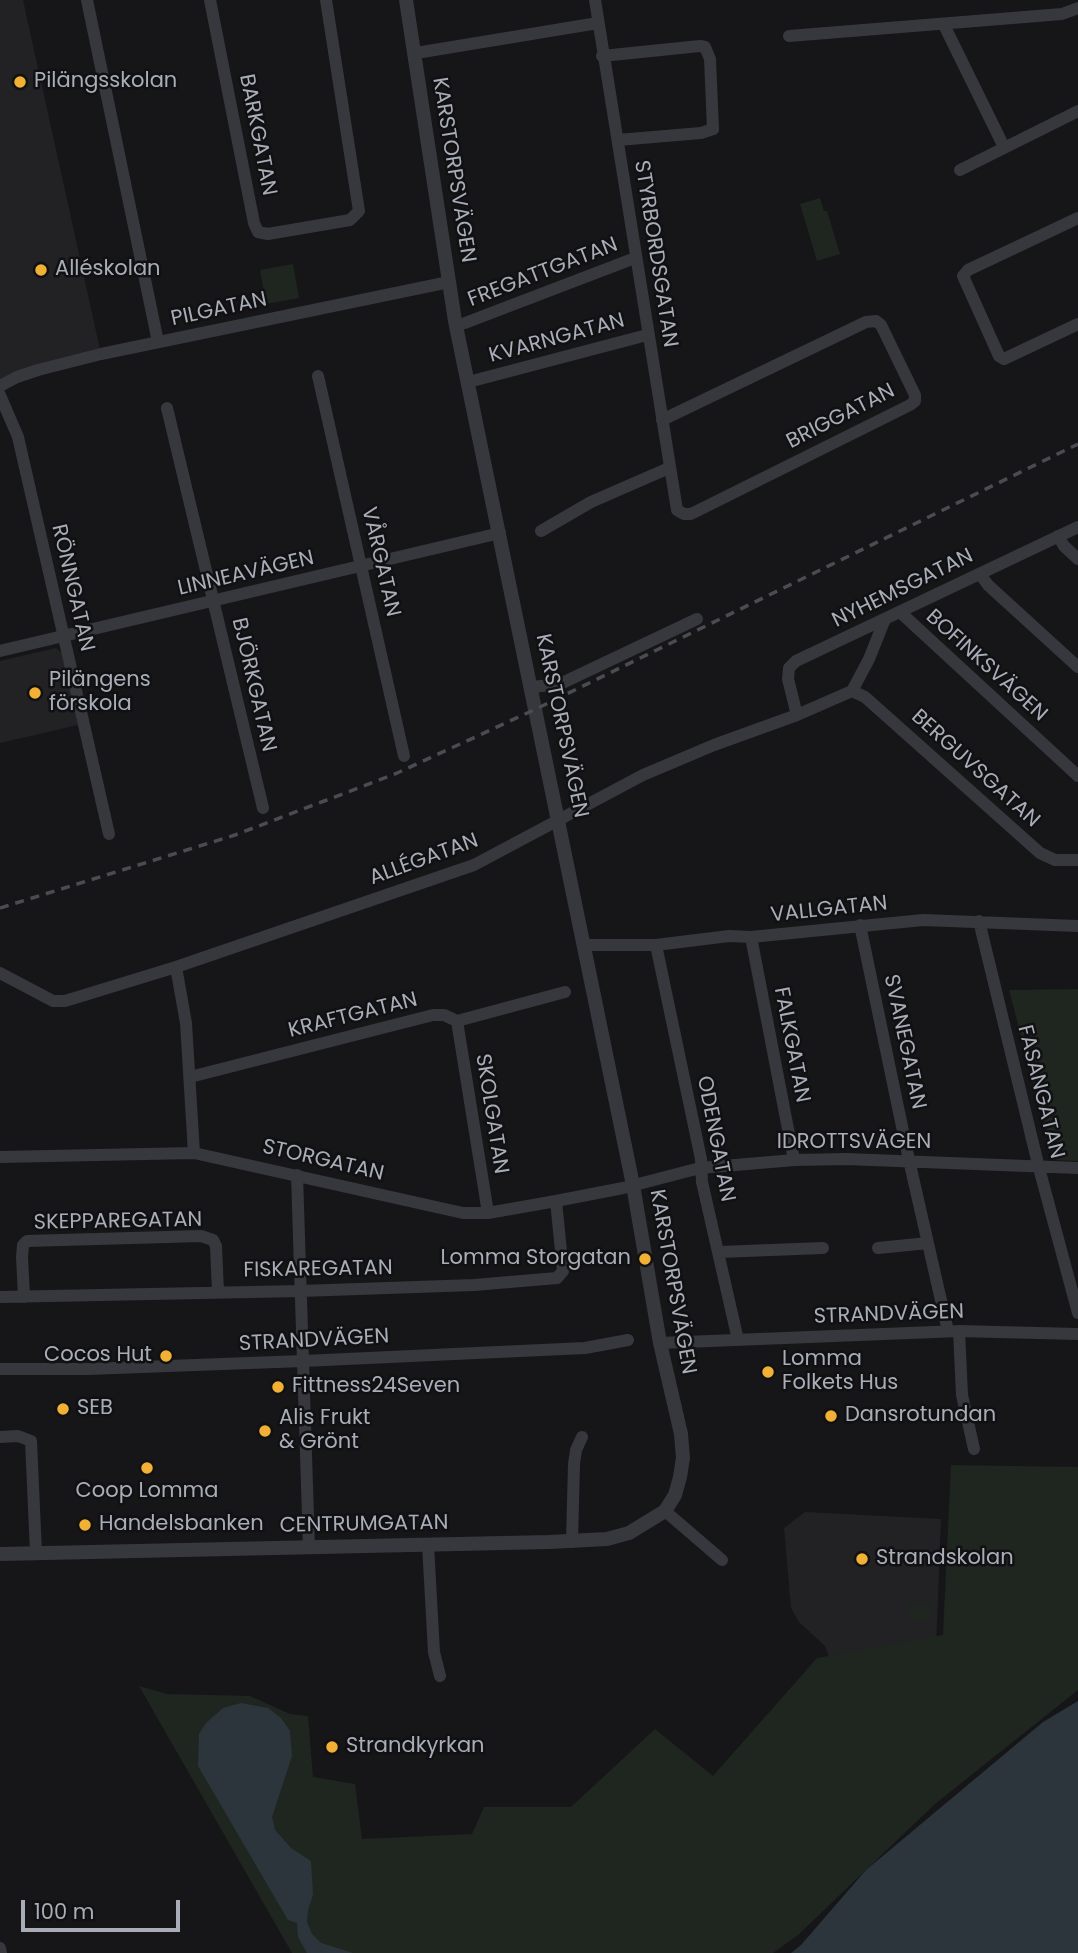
<!DOCTYPE html>
<html>
<head>
<meta charset="utf-8">
<style>
  body { margin:0 }
  #map { position:relative; width:1078px; height:1953px; overflow:hidden; background:#161618; font-family:Poppins,sans-serif }
  canvas { display:block }
  .scale { position:absolute; left:21px; top:1900px; width:159px; height:32px; box-sizing:border-box; border:4px solid #a8adb8; border-top:0; padding-left:9px; font-size:21px; line-height:24px; white-space:nowrap; color:#a8adb8; -webkit-text-stroke:5px #111113; paint-order:stroke }
</style>
</head>
<body>
<div id="map">
<canvas width="1078" height="1953"></canvas>
<div class="scale">100 m</div>
</div>
<script>
const ctx = document.querySelector('canvas').getContext('2d');
ctx.lineJoin = 'round';
function paint(path, color) { ctx.fillStyle = color; ctx.fill(path, 'evenodd'); }
const shape = rows => new Path2D(rows.map(r => 'M' + r).join(''));
function strokePath(path, color, width, dash) { ctx.strokeStyle = color; ctx.lineWidth = width; ctx.lineCap = dash ? 'butt' : 'round'; ctx.setLineDash(dash || []); ctx.stroke(path); }
function drawText(font, color, halo, rows, align = 'center') {
  ctx.font = font + ' Poppins,sans-serif'; ctx.lineWidth = 5; ctx.setLineDash([]); ctx.textBaseline = 'middle'; ctx.strokeStyle = halo; ctx.fillStyle = color; for (const [text, x, y, turn = 0] of rows) {
    ctx.save(); ctx.translate(x, y); ctx.rotate((+turn || 0) * Math.PI / 180); ctx.textAlign = isNaN(turn) ? turn : align; if (halo) ctx.strokeText(text, 0, 0); ctx.fillText(text, 0, 0); ctx.restore();
  }
}
paint(shape([
  [0,0,23,0,101,354,0,386],
  [56,648,62,653,78,725,0,743,0,661],
  [805,1512,941,1519,936,1649,832,1665,825,1646,799,1622,791,1608,784,1528]
]), '#222225');
paint(shape([
  [820,198,824,211,827,211,840,254,817,261,800,204],
  [293,264,299,298,266,304,260,270],
  [1078,989,1078,1161,1054,1160,1009,990],
  [951,1465,1078,1467,1078,1690,935,1804,798,1935,773,1953,292,1953,139,1686,167,1694,250,1696,290,1714,308,1716,313,1777,355,1784,362,1839,472,1834,484,1807,571,1807,655,1729,713,1776,817,1658,943,1635],
  [907,1606,932,1606,931,1621,907,1620]
]), '#1e261f');
paint(shape([
  [1078,1701,1078,1953,791,1953,801,1945,866,1870,1043,1722],
  [241,1703,268,1708,281,1718,290,1731,292,1756,272,1817,275,1830,291,1848,311,1861,313,1895,308,1910,307,1922,312,1934,321,1943,353,1953,307,1953,298,1937,297,1923,288,1920,198,1766,199,1734,206,1723,223,1708]
]), '#2c353c');
strokePath(shape([
  [87,0,158,342],
  [210,0,254,223,258,232,268,234,350,220,359,211,326,0],
  [595,0,677,510,684,514,691,514,910,405,915,401,915,395,881,325,876,321,866,322,662,420],
  [944,25,1004,147],
  [789,36,1062,14,1078,8],
  [422,52,598,23],
  [602,56,700,46,705,47,710,59,713,129,701,133,618,140],
  [960,170,1078,111],
  [1078,218,968,270,963,276,999,356,1004,359,1078,324],
  [465,323,635,258],
  [318,376,404,756],
  [476,380,647,335],
  [0,386,17,377,38,370,101,354,449,282],
  [0,395,18,437,109,834],
  [167,408,263,808],
  [541,531,591,502,669,468],
  [1058,536,1064,546,1078,559],
  [980,574,988,585,1078,667],
  [900,612,1078,776],
  [0,651,500,533],
  [532,687,560,684,697,619],
  [852,691,865,697,1040,853,1055,860,1078,860],
  [797,715,788,679,789,668,796,661,1078,527],
  [979,921,1039,1168,1078,1313],
  [860,925,909,1160,948,1331],
  [751,937,794,1160],
  [585,945,656,945,729,936,751,937,923,920,1078,926],
  [656,945,701,1159,702,1182,738,1340],
  [176,967,186,1023,194,1153],
  [0,973,53,1001,65,1001,176,967,474,865,643,775,714,745,797,715,852,691,869,659,885,619],
  [457,1021,488,1213],
  [190,1077,433,1015,444,1015,457,1021,565,992],
  [0,1157,194,1153,463,1213,488,1213,556,1201,623,1188,700,1168,794,1160,846,1159,1078,1168],
  [297,1175,309,1548],
  [878,1248,928,1243],
  [719,1252,823,1248],
  [0,1297,301,1291,474,1285,557,1278,563,1271,556,1201],
  [24,1297,22,1257,23,1245,27,1241,201,1236,213,1240,216,1246,218,1292],
  [959,1331,962,1395,974,1449],
  [660,1343,959,1331,1078,1334],
  [0,1369,88,1369,303,1361,585,1348,628,1340],
  [0,1437,18,1436,31,1441,36,1553],
  [665,1511,722,1560],
  [572,1542,574,1464,576,1450,582,1437],
  [428,1545,434,1652,440,1676],
  [0,1948,1,1953]
]), '#37383d', 12);
strokePath(shape([
  [0,1554,549,1542,607,1539,629,1533,665,1511,675,1495,680,1477,683,1458,681,1434,660,1343,633,1185,455,321,406,0]
]), '#37383d', 14);
strokePath(shape([
  [0,908,235,835,395,774,536,709,1078,444]
]), '#4a4c52', 3.5, [9, 7]);
for (const [x, y, r, color] of [
  [20,82,7,"#f2b134"],
  [41,270,7,"#f2b134"],
  [35,693,7,"#f2b134"],
  [645,1259,7,"#f2b134"],
  [166,1356,7,"#f2b134"],
  [768,1372,7,"#f2b134"],
  [278,1387,7,"#f2b134"],
  [63,1409,7,"#f2b134"],
  [831,1416,7,"#f2b134"],
  [265,1431,7,"#f2b134"],
  [147,1468,7,"#f2b134"],
  [85,1525,7,"#f2b134"],
  [862,1559,7,"#f2b134"],
  [332,1747,7,"#f2b134"]
]) { const dot = new Path2D(); dot.arc(x, y, r, 0, 2 * Math.PI); ctx.fillStyle = color; ctx.fill(dot); strokePath(dot, '#111113', 2.5); }
drawText('21px', '#a8adb8', '#111113', [
  ["Pilängsskolan",34,82],
  ["Alléskolan",55,270],
  ["Pilängens",49,681],
  ["förskola",49,705],
  ["Lomma Storgatan",631,1259,"right"],
  ["Cocos Hut",152,1356,"right"],
  ["Lomma",782,1360],
  ["Folkets Hus",782,1384],
  ["Fittness24Seven",292,1387],
  ["SEB",77,1409],
  ["Dansrotundan",845,1416],
  ["Alis Frukt",279,1419],
  ["& Grönt",279,1443],
  ["Coop Lomma",147,1492,"center"],
  ["Handelsbanken",99,1525],
  ["Strandskolan",876,1559],
  ["Strandkyrkan",346,1747]
], 'left');
drawText('21px', '#a8adb8', '#111113', [
  ["BARKGATAN",257,135,79],
  ["KARSTORPSVÄGEN",453,170,81],
  ["STYRBORDSGATAN",655,254,81],
  ["FREGATTGATAN",543,273,-21],
  ["PILGATAN",219,310,-12],
  ["KVARNGATAN",557,339,-15],
  ["BRIGGATAN",841,417,-27],
  ["VÅRGATAN",380,562,77],
  ["LINNEAVÄGEN",246,574,-13],
  ["RÖNNGATAN",72,588,77],
  ["NYHEMSGATAN",903,589,-26],
  ["BOFINKSVÄGEN",986,666,42],
  ["BJÖRKGATAN",253,685,77],
  ["KARSTORPSVÄGEN",561,726,78],
  ["BERGUVSGATAN",975,769,42],
  ["ALLÉGATAN",424,860,-20],
  ["VALLGATAN",829,910,-6],
  ["KRAFTGATAN",353,1016,-14],
  ["SVANEGATAN",904,1042,78],
  ["FALKGATAN",791,1045,79],
  ["FASANGATAN",1040,1092,76],
  ["SKOLGATAN",491,1114,81],
  ["ODENGATAN",715,1139,79],
  ["IDROTTSVÄGEN",854,1143],
  ["STORGATAN",323,1161,13],
  ["SKEPPAREGATAN",118,1222,-1],
  ["FISKAREGATAN",318,1270,-1],
  ["KARSTORPSVÄGEN",672,1282,80],
  ["STRANDVÄGEN",889,1315,-2],
  ["STRANDVÄGEN",314,1341,-3],
  ["CENTRUMGATAN",364,1525,-1]
]);
</script>
</body>
</html>
